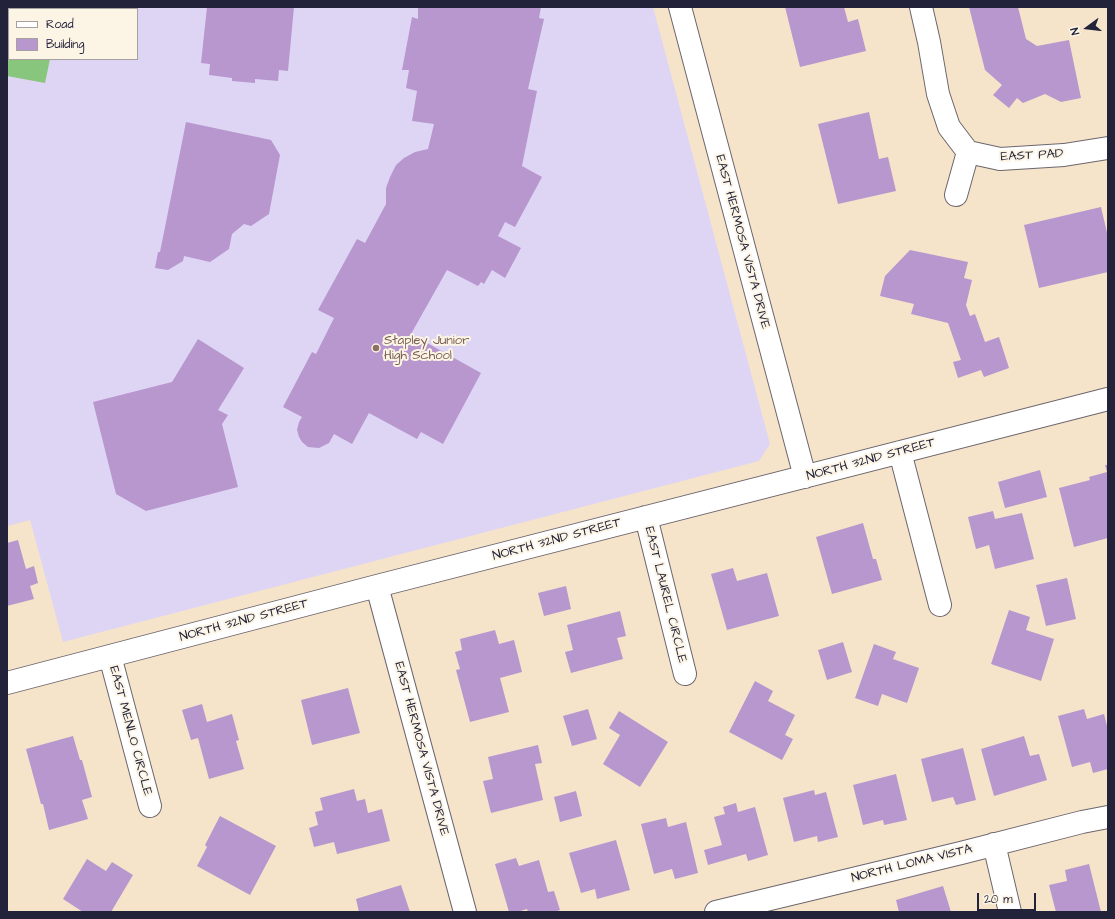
<!DOCTYPE html>
<html>
<head>
<meta charset="utf-8">
<style>
  body { margin:0 }
  #map { position:relative; width:1115px; height:919px; overflow:hidden; background:#f6e4ca; font-family:"Architects Daughter",sans-serif }
  canvas { display:block }
  .frame { position:absolute; inset:0; border:8px solid #22223b; pointer-events:none }
  .legend { position:absolute; left:8px; top:8px; width:130px; height:52px; box-sizing:border-box; background:#fcf5e5; border:1px solid #a5a1a1; margin:0; padding:5px 7px; list-style:none; font-size:12px; color:#22223b }
  .legend li { display:flex; align-items:center; gap:8px; height:20px }
  .legend b { width:20px; border:1px solid #a5a1a1 }
  .north { position:absolute; left:1067px; top:8px; width:40px; height:40px; -webkit-text-stroke:3px #fcf5e5; paint-order:stroke; rotate:255deg; font-size:11px; font-weight:700; line-height:16px; text-align:center; color:#22223b }
  .north::after { content:''; display:block; margin:auto; width:14px; height:18px; background:#22223b; clip-path:polygon(50% 0,100% 100%,50% 72%,0 100%) }
  .scale { position:absolute; left:977px; top:893px; width:59px; height:18px; box-sizing:border-box; border:2px solid #22223b; border-top:0; padding-left:5px; font-size:12px; line-height:14px; white-space:nowrap; color:#22223b; -webkit-text-stroke:3px #fcf5e5; paint-order:stroke }
</style>
</head>
<body>
<div id="map">
<canvas width="1115" height="919"></canvas>
<div class="frame"></div>
<ul class="legend">
<li><b style="height:5px;background:#fff"></b>Road</li>
<li><b style="height:11px;background:#b797ce"></b>Building</li>
</ul>
<div class="north">N</div>
<div class="scale">20 m</div>
</div>
<script>
const ctx = document.querySelector('canvas').getContext('2d');
ctx.lineJoin = 'round';
function paint(path, color) { ctx.fillStyle = color; ctx.fill(path, 'evenodd'); }
const shape = rows => new Path2D(rows.map(r => 'M' + r).join(''));
function strokePath(path, color, width, dash) { ctx.strokeStyle = color; ctx.lineWidth = width; ctx.lineCap = dash ? 'butt' : 'round'; ctx.setLineDash(dash || []); ctx.stroke(path); }
function drawText(font, color, halo, rows, align = 'center') {
  ctx.font = font + ' "Architects Daughter",sans-serif'; ctx.lineWidth = 4; ctx.setLineDash([]); ctx.textBaseline = 'middle'; ctx.strokeStyle = halo; ctx.fillStyle = color; for (const [text, x, y, turn = 0] of rows) {
    ctx.save(); ctx.translate(x, y); ctx.rotate((+turn || 0) * Math.PI / 180); ctx.textAlign = isNaN(turn) ? turn : align; if (halo) ctx.strokeText(text, 0, 0); ctx.fillText(text, 0, 0); ctx.restore();
  }
}
paint(shape([
  [7,7,653,7,770,444,759,461,63,642,30,520,7,526],
  [9,9,137,9,137,59,9,59]
]), '#ded5f5');
paint(shape([
  [9,29,9,59,50,59,45,83,7,76,7,30]
]), '#88c67d');
paint(shape([
  [90,7,124,7,124,9,90,9],
  [207,7,294,7,288,71,279,70,278,81,255,79,255,83,232,81,232,78,209,75,210,64,201,63],
  [418,7,541,7,539,18,544,19,528,89,537,91,522,166,542,177,515,227,505,222,498,236,521,248,505,278,492,270,484,284,481,282,478,286,447,270,411,334,481,373,443,444,421,432,417,439,369,413,352,444,334,434,329,443,319,448,308,447,302,442,299,437,297,430,299,422,302,417,283,407,312,352,316,354,334,318,318,310,357,239,365,243,386,204,386,188,390,177,396,165,404,158,415,152,428,149,434,124,412,121,417,91,406,88,409,70,402,70,412,17,418,19],
  [785,7,844,7,848,22,858,19,866,51,800,67],
  [969,7,1018,7,1026,39,1037,46,1069,40,1081,98,1061,102,1045,94,1023,103,1017,98,1009,108,993,95,1002,85,985,70],
  [869,112,879,159,888,157,896,191,838,204,818,124],
  [186,122,271,140,280,155,269,214,251,226,244,224,232,234,229,249,210,262,184,256,183,261,168,270,155,268,158,252,160,252],
  [1101,207,1108,237,1108,272,1039,288,1024,225],
  [910,250,968,262,964,278,972,280,966,305,970,316,975,314,985,342,999,337,1009,368,984,377,981,370,958,378,953,362,961,360,948,323,911,314,914,304,880,296,885,276],
  [198,339,244,368,218,410,228,415,222,424,238,487,146,511,116,494,93,402,172,382],
  [1105,465,1108,465,1108,538,1074,547,1059,488,1090,480,1089,477,1107,472],
  [1040,470,1047,497,1005,508,998,482],
  [993,511,995,519,1022,513,1034,559,995,569,989,545,976,549,968,517],
  [863,523,873,559,876,559,882,580,832,594,816,537],
  [18,540,26,569,34,566,38,583,30,586,34,599,7,606,7,543],
  [733,568,737,581,767,573,779,616,727,630,711,574],
  [1067,578,1076,619,1046,626,1036,585],
  [566,586,571,609,544,616,538,593],
  [1009,610,1030,617,1026,630,1054,639,1041,681,991,664],
  [620,611,626,636,617,638,623,659,571,673,565,652,573,650,567,625],
  [495,630,499,644,514,640,522,672,500,678,509,712,470,722,456,670,460,669,455,652,462,650,460,639],
  [843,642,852,672,827,680,818,650],
  [874,644,896,652,893,659,919,668,907,703,882,694,878,706,855,698],
  [755,681,773,691,768,701,795,715,785,735,793,739,782,760,729,732],
  [348,688,360,733,312,745,301,700],
  [202,704,207,722,232,714,239,740,236,741,244,769,209,779,198,738,191,740,182,710],
  [588,709,597,739,572,746,563,716],
  [1084,709,1087,719,1104,714,1108,730,1108,769,1093,773,1090,762,1072,767,1058,716],
  [619,711,668,742,640,787,603,764,620,735,609,728],
  [73,736,80,760,82,760,92,797,82,800,88,819,49,830,43,804,41,804,26,749],
  [1024,736,1030,756,1039,754,1047,780,994,796,981,749],
  [538,745,542,763,535,764,543,800,491,813,483,781,493,779,488,757],
  [963,748,976,800,956,805,953,797,932,802,921,759],
  [896,774,907,820,884,825,883,820,863,825,853,785],
  [354,789,357,801,365,799,368,813,382,809,390,841,337,854,334,842,314,847,309,828,318,825,315,812,323,810,320,798],
  [814,790,815,795,826,792,838,837,818,842,817,836,794,842,783,798],
  [576,791,582,816,560,822,554,797],
  [736,803,738,812,755,807,768,855,748,861,746,854,708,865,704,850,722,845,714,817,725,814,723,807],
  [220,816,276,846,250,895,197,866,207,847,205,845],
  [666,818,668,827,686,822,698,873,675,879,672,869,654,874,641,824],
  [616,840,630,890,597,899,595,889,581,893,569,853],
  [516,858,519,866,539,860,548,892,554,891,560,910,554,912,528,912,527,909,517,912,509,912,495,864],
  [87,859,106,871,112,862,133,875,111,912,83,912,63,899],
  [1089,864,1101,912,1056,912,1049,885,1067,881,1065,870],
  [401,885,410,912,359,912,356,899],
  [943,886,951,912,899,912,896,900]
]), '#b797ce');
const minor = shape([
  [680,7,805,477],
  [921,7,929,42,938,94,949,127,968,152,1000,159,1064,155,1108,148],
  [956,195,968,152],
  [900,452,940,605],
  [646,517,685,674],
  [377,586,465,912],
  [110,656,150,806],
  [7,683,377,586,1108,399],
  [994,844,1010,912],
  [716,912,961,853,1082,822,1108,817]
]);
strokePath(minor, '#6c666d', 24);
strokePath(minor, '#fff', 22);
for (const [x, y, r, color] of [
  [376,348,4,"#8d6e63"]
]) { const dot = new Path2D(); dot.arc(x, y, r, 0, 2 * Math.PI); ctx.fillStyle = color; ctx.fill(dot); strokePath(dot, '#fcf5e5', 1.5); }
drawText('13px', '#22223b', '#fcf5e5', [
  ["EAST PAD",1032,156,-3],
  ["EAST HERMOSA VISTA DRIVE",742,242,75],
  ["NORTH 32ND STREET",871,460,-15],
  ["NORTH 32ND STREET",557,540,-15],
  ["EAST LAUREL CIRCLE",665,595,76],
  ["NORTH 32ND STREET",244,621,-15],
  ["EAST MENLO CIRCLE",130,731,75],
  ["EAST HERMOSA VISTA DRIVE",421,749,75],
  ["NORTH LOMA VISTA",912,864,-14]
]);
drawText('13px', '#785e54', '#fcf5e5', [
  ["Stapley Junior",384,341],
  ["High School",384,356]
], 'left');
</script>
</body>
</html>
